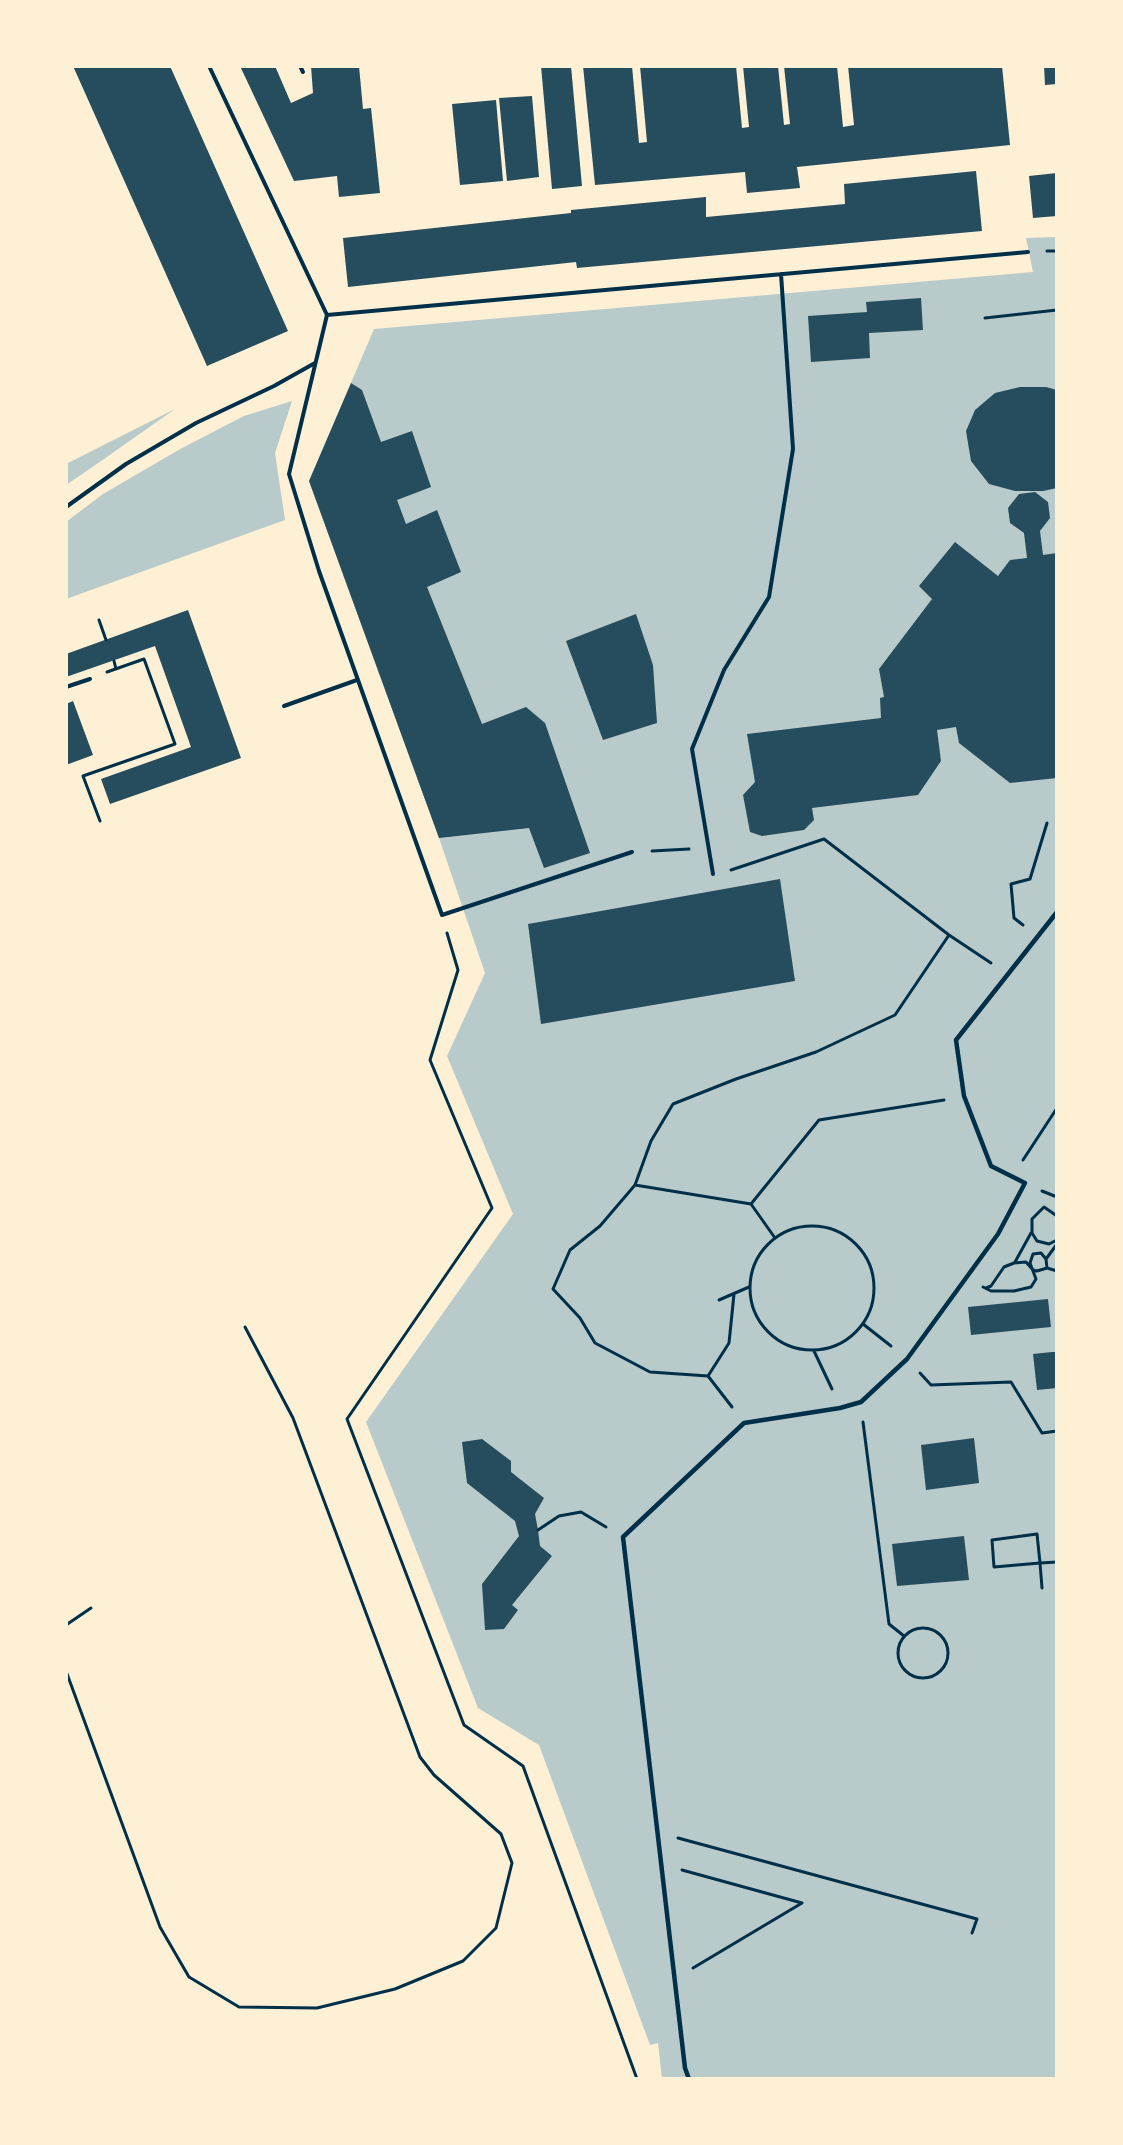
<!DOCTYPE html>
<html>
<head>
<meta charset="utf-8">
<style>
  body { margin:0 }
  #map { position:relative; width:1123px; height:2145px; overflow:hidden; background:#fdf0d5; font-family:Jost,sans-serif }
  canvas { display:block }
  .frame { position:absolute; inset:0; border:68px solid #fdf0d5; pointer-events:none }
</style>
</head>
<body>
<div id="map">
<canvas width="1123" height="2145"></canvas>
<div class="frame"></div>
</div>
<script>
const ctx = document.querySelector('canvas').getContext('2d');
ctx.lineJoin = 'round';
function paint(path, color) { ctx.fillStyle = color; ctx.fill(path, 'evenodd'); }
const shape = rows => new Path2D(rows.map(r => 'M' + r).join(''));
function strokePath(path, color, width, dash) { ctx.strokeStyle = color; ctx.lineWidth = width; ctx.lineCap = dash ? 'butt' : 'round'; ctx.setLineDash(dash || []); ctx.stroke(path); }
paint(shape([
  [1057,237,1057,2079,662,2079,658,2043,650,2045,539,1745,478,1708,366,1422,513,1214,447,1056,485,973,439,838,309,481,374,329,1033,272,1026,238],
  [292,401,275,453,285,520,66,599,66,522,103,494,182,448,244,416],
  [175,409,104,459,66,485,66,464]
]), '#b9caca');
paint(shape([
  [73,66,170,66,288,331,207,366],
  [240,66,275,66,291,103,313,93,311,66,359,66,363,109,371,108,380,193,339,197,337,176,294,181],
  [541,66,571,66,582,186,552,189],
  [583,66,632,66,639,143,647,142,640,66,736,66,742,128,749,127,743,66,778,66,784,125,790,124,784,66,837,66,843,127,854,125,848,66,1002,66,1010,145,797,167,800,188,747,193,745,172,595,185],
  [1044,66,1057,66,1057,84,1045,85],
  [532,96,539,177,507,181,499,98],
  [496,100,503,181,460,185,452,104],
  [976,171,982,231,577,268,576,262,348,287,343,238,571,213,571,210,706,197,706,217,845,204,844,184],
  [1057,173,1057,216,1033,218,1029,176],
  [921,298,923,330,869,333,870,358,811,362,808,316,867,312,866,302],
  [351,383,362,390,381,442,412,431,431,487,397,500,406,524,437,510,461,572,427,587,482,724,526,707,545,723,590,853,544,868,529,828,439,838,309,481],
  [1020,387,1046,387,1057,390,1057,488,1043,491,1015,491,989,484,971,461,966,431,975,410,995,393],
  [1035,492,1048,502,1050,518,1040,531,1043,555,1057,553,1057,778,1010,783,959,743,956,727,937,730,941,761,918,795,812,808,814,820,804,830,762,836,750,832,743,795,755,782,747,734,881,718,880,698,884,697,879,669,932,599,919,586,955,542,998,576,1010,560,1027,558,1024,533,1010,523,1008,508,1019,494],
  [188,610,241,758,110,804,101,779,191,747,155,646,66,677,66,654],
  [636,614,653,665,657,723,603,740,566,641],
  [73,701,93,755,66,765,66,704],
  [780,879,795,981,541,1024,528,924],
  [1048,1299,1051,1327,971,1335,968,1307],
  [1052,1352,1057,1352,1057,1388,1037,1390,1033,1354],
  [974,1438,979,1483,926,1490,921,1445],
  [482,1439,511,1461,511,1472,544,1498,535,1514,538,1530,540,1546,552,1556,512,1605,518,1610,504,1629,485,1630,482,1584,519,1536,515,1521,467,1483,462,1442],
  [964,1536,969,1580,897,1586,892,1544]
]), '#264d5e');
strokePath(shape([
  [1047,251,1057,251],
  [985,318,1057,310],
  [99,620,106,640],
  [114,661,116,669],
  [100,821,83,776,175,744,144,659,107,672],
  [652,851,689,849],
  [731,870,824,839,949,935,991,963],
  [1023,925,1014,918,1011,884,1030,879,1047,823],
  [447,933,458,970,430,1060,492,1208,347,1419,464,1725,523,1766,637,2079],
  [1023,1160,1057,1108],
  [635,1185,651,1141,673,1104,736,1079,816,1052,895,1015,949,935],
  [1042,1191,1057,1197],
  [1057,1216,1044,1207,1032,1219,1032,1233,1037,1241,1049,1244,1057,1240],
  '750 1288a62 62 0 1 1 124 0a62 62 0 1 1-124 0Z',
  [775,1238,751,1204,819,1120,944,1100],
  [1046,1259,1057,1244],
  [1015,1262,1031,1233],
  [983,1287,991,1291,1014,1291,1031,1287,1036,1279,1030,1263,1033,1254,1041,1253,1046,1259,1047,1268,1057,1271],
  [986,1288,991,1286,1004,1267,1014,1263,1026,1262,1033,1270,1037,1271,1047,1268],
  [719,1300,749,1287],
  [863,1324,891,1346],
  [814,1351,832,1389],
  [920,1373,931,1385,1011,1382,1042,1433,1057,1431],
  [708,1376,729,1343,734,1294],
  [732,1407,708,1376,650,1372,595,1343,580,1318,553,1289,570,1250,600,1226,635,1185,751,1204],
  [863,1422,889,1624,904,1636],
  [538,1530,559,1516,581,1512,606,1527],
  [1042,1588,1040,1563,1037,1534,992,1540,994,1567,1040,1563,1057,1562],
  [66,1625,91,1608],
  '898 1653a25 25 0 1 1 50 0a25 25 0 1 1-50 0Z',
  [66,1671,160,1927,189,1977,239,2007,317,2008,395,1989,463,1961,496,1928,512,1863,501,1834,434,1775,420,1757,293,1418,245,1327],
  [678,1838,977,1919,972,1933],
  [682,1870,802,1903],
  [693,1968,802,1903]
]), '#003049', 3);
strokePath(shape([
  [209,66,327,315,289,474,319,571,442,915,632,852],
  [300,66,303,72],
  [327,315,1028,252],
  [66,507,126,464,196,423,274,386,315,363],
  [66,687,90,679],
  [284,706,357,680],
  [713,874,692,749,724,670,769,597,793,449,781,274]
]), '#003049', 4);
strokePath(shape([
  [689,2079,685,2068,623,1537,744,1423,840,1408,861,1402,907,1359,998,1234,1025,1183,991,1166,964,1096,956,1040,1057,912]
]), '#003049', 4.5);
</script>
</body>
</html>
